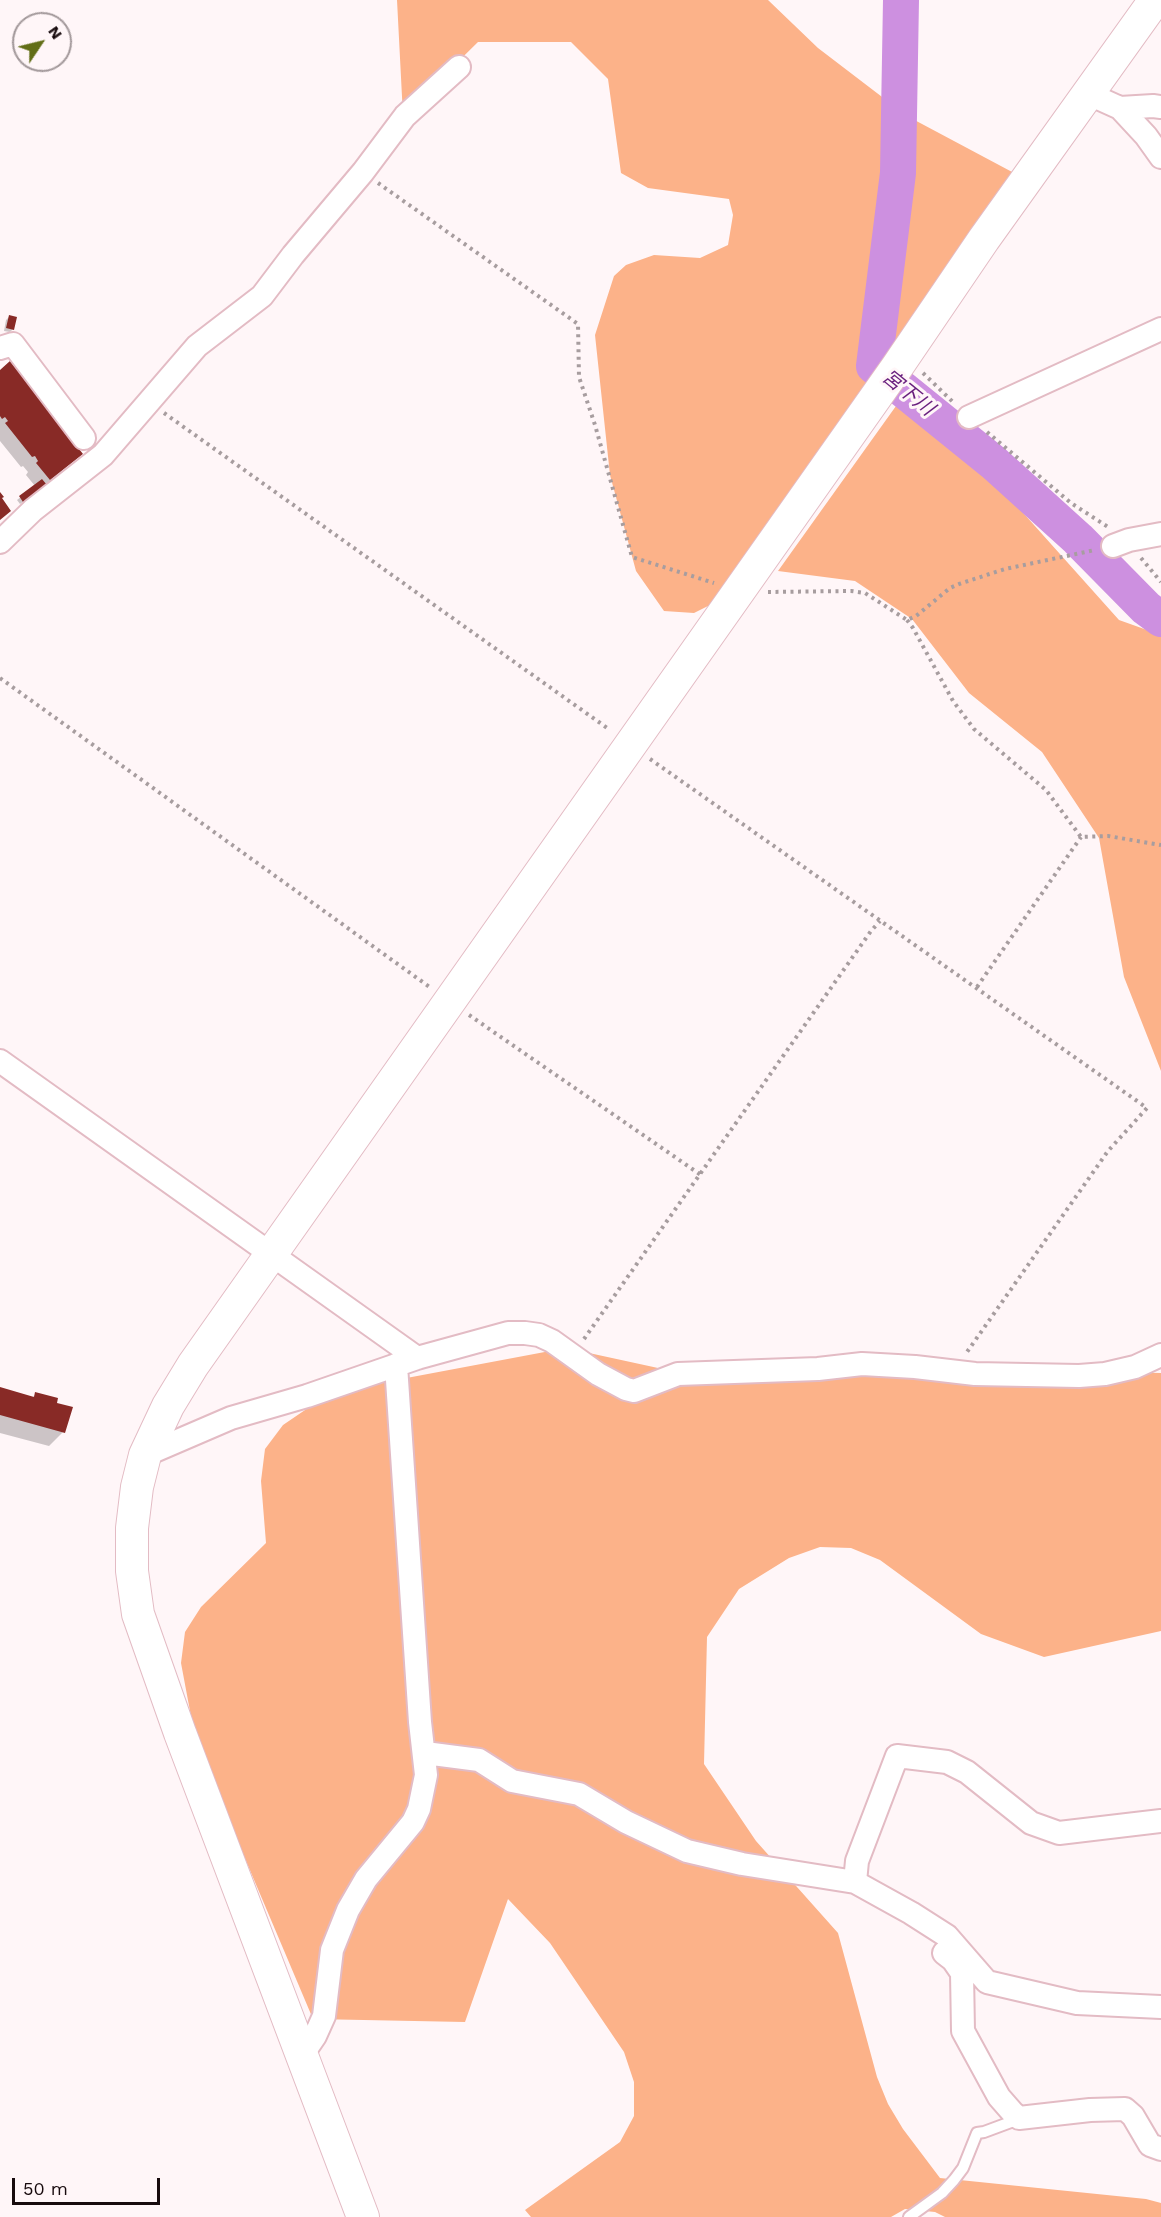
<!DOCTYPE html>
<html>
<head>
<meta charset="utf-8">
<style>
  body { margin:0 }
  #map { position:relative; width:1161px; height:2217px; overflow:hidden; background:#fff6f8; font-family:"Work Sans",sans-serif }
  canvas { display:block }
  .north { position:absolute; left:12px; top:12px; width:60px; height:60px; box-sizing:border-box; background:#fff6f8; border:2px solid #a2989a; border-radius:50%; rotate:55deg; font-size:16px; font-weight:700; line-height:24px; text-align:center; color:#170a0d }
  .north::after { content:''; display:block; margin:auto; width:21px; height:27px; background:#626e17; clip-path:polygon(50% 0,100% 100%,50% 72%,0 100%) }
  .scale { position:absolute; left:12px; top:2178px; width:148px; height:27px; box-sizing:border-box; border:3px solid #170a0d; border-top:0; padding-left:8px; font-size:18px; line-height:21px; white-space:nowrap; color:#170a0d; -webkit-text-stroke:4px #fff6f8; paint-order:stroke }
</style>
</head>
<body>
<div id="map">
<canvas width="1161" height="2217"></canvas>
<div class="north">N</div>
<div class="scale">50 m</div>
</div>
<script>
const ctx = document.querySelector('canvas').getContext('2d');
ctx.lineJoin = 'round';
function paint(path, color) { ctx.fillStyle = color; ctx.fill(path, 'evenodd'); }
const shape = rows => new Path2D(rows.map(r => 'M' + r).join(''));
function strokePath(path, color, width, dash) { ctx.strokeStyle = color; ctx.lineWidth = width; ctx.lineCap = dash ? 'butt' : 'round'; ctx.setLineDash(dash || []); ctx.stroke(path); }
function drawText(font, color, halo, rows, align = 'center') {
  ctx.font = font + ' "Work Sans","Noto Sans JP",sans-serif'; ctx.lineWidth = 6; ctx.setLineDash([]); ctx.textBaseline = 'middle'; ctx.strokeStyle = halo; ctx.fillStyle = color; for (const [text, x, y, turn = 0] of rows) {
    ctx.save(); ctx.translate(x, y); ctx.rotate((+turn || 0) * Math.PI / 180); ctx.textAlign = isNaN(turn) ? turn : align; if (halo) ctx.strokeText(text, 0, 0); ctx.fillText(text, 0, 0); ctx.restore();
  }
}
paint(shape([
  [397,0,768,0,818,48,907,116,1014,173,720,600,694,613,664,611,636,571,610,475,595,335,614,276,626,265,654,255,700,258,728,245,733,215,729,199,648,188,621,173,608,79,571,42,478,42,403,116],
  [896,406,1000,487,1119,620,1161,635,1161,1071,1124,977,1099,838,1042,752,969,693,912,619,855,581,778,571],
  [566,1348,681,1373,741,1365,1161,1373,1161,1631,1044,1657,981,1634,880,1560,851,1548,820,1547,789,1558,739,1589,707,1637,704,1764,756,1841,838,1933,877,2077,888,2104,903,2129,940,2178,1146,2199,1161,2203,1161,2217,945,2217,935,2212,905,2209,891,2217,531,2217,525,2210,620,2142,634,2116,634,2082,624,2052,550,1943,508,1899,465,2022,313,2019,202,1757,193,1727,181,1663,185,1632,201,1607,266,1543,261,1481,265,1449,283,1425,308,1408,364,1386]
]), '#fcb289');
paint(shape([
  [9,317,13,329,10,332,4,331,6,320],
  [0,372,38,399,81,454,42,488,20,504,17,500,35,486,26,475,28,472,23,466,21,467,0,441],
  [0,1389,32,1398,36,1394,63,1432,49,1446,0,1433]
]), '#0003');
strokePath(shape([
  [901,0,898,173,874,366,994,463,1078,539,1146,608,1161,619]
]), '#cd90e0', 36);
paint(shape([
  [9,315,17,317,14,330,6,328],
  [10,361,34,391,35,390,42,398,40,399,83,454,50,480,36,463,38,461,35,456,32,457,5,423,8,421,5,417,2,419,0,416,0,370],
  [42,479,47,485,23,502,19,496],
  [0,492,4,497,2,498,11,511,0,520],
  [0,1387,34,1397,35,1392,58,1398,57,1403,73,1407,65,1433,0,1415]
]), '#882a26');
const lane = shape([
  [909,2217,942,2193,954,2180,963,2168,977,2133,984,2132,1019,2119]
]);
const street = shape([
  [1089,94,1120,108,1146,136,1161,157],
  [1120,108,1153,106,1161,107],
  [0,348,13,344,84,438],
  [969,417,1161,329],
  [0,542,33,510,103,455,197,346,262,296,293,255,363,172,405,116,459,67],
  [1113,546,1129,540,1161,534],
  [0,1061,417,1358],
  [145,1455,231,1418,307,1396,417,1358,508,1333,525,1333,539,1335,552,1341,598,1374,626,1389,634,1391,678,1374,818,1369,862,1364,915,1367,975,1374,1079,1376,1105,1374,1135,1367,1161,1355],
  [425,1753,479,1760,512,1781,579,1794,626,1822,687,1851,742,1864,855,1882],
  [1161,1821,1059,1833,1031,1823,967,1772,947,1762,897,1756,857,1861,855,1882,911,1913,947,1936,987,1982,1077,2003,1161,2007],
  [944,1953,953,1960,962,1973,963,2031,999,2097,1013,2113,1019,2118,1090,2110,1125,2109,1133,2116,1150,2145,1161,2149],
  [302,2055,315,2036,324,2016,332,1950,348,1910,366,1879,413,1822,419,1809,426,1775,420,1722,396,1365]
]);
const secondary = shape([
  [363,2217,180,1733,138,1614,132,1571,132,1528,137,1487,145,1455,168,1406,193,1365,897,367,984,239,1155,0]
]);
strokePath(lane, '#e3bbc4', 14);
strokePath(street, '#e3bbc4', 26);
strokePath(secondary, '#e3bbc4', 34);
strokePath(shape([
  [378,183,578,324,579,377,595,425,632,557,714,583],
  [923,373,954,403],
  [164,413,610,730],
  [987,432,1071,503,1108,527],
  [1141,558,1161,582],
  [768,592,851,591,865,593,907,620,916,616,950,588,959,584,1005,569,1095,550],
  [907,620,913,628,953,701,974,729,1046,790,1081,837,1108,836,1161,845],
  [0,678,431,988],
  [650,759,1147,1108,1108,1151,967,1352],
  [977,987,1081,837],
  [469,1015,701,1175],
  [584,1339,871,931,880,921]
]), '#a79d9f', 4, [3, 4.5]);
strokePath(lane, '#fff', 10);
strokePath(street, '#fff', 22);
strokePath(secondary, '#fff', 32);
drawText('italic 20px', '#681e7d', '#fff6f8', [
  ["宮下川",908,393,39]
]);
</script>
</body>
</html>
